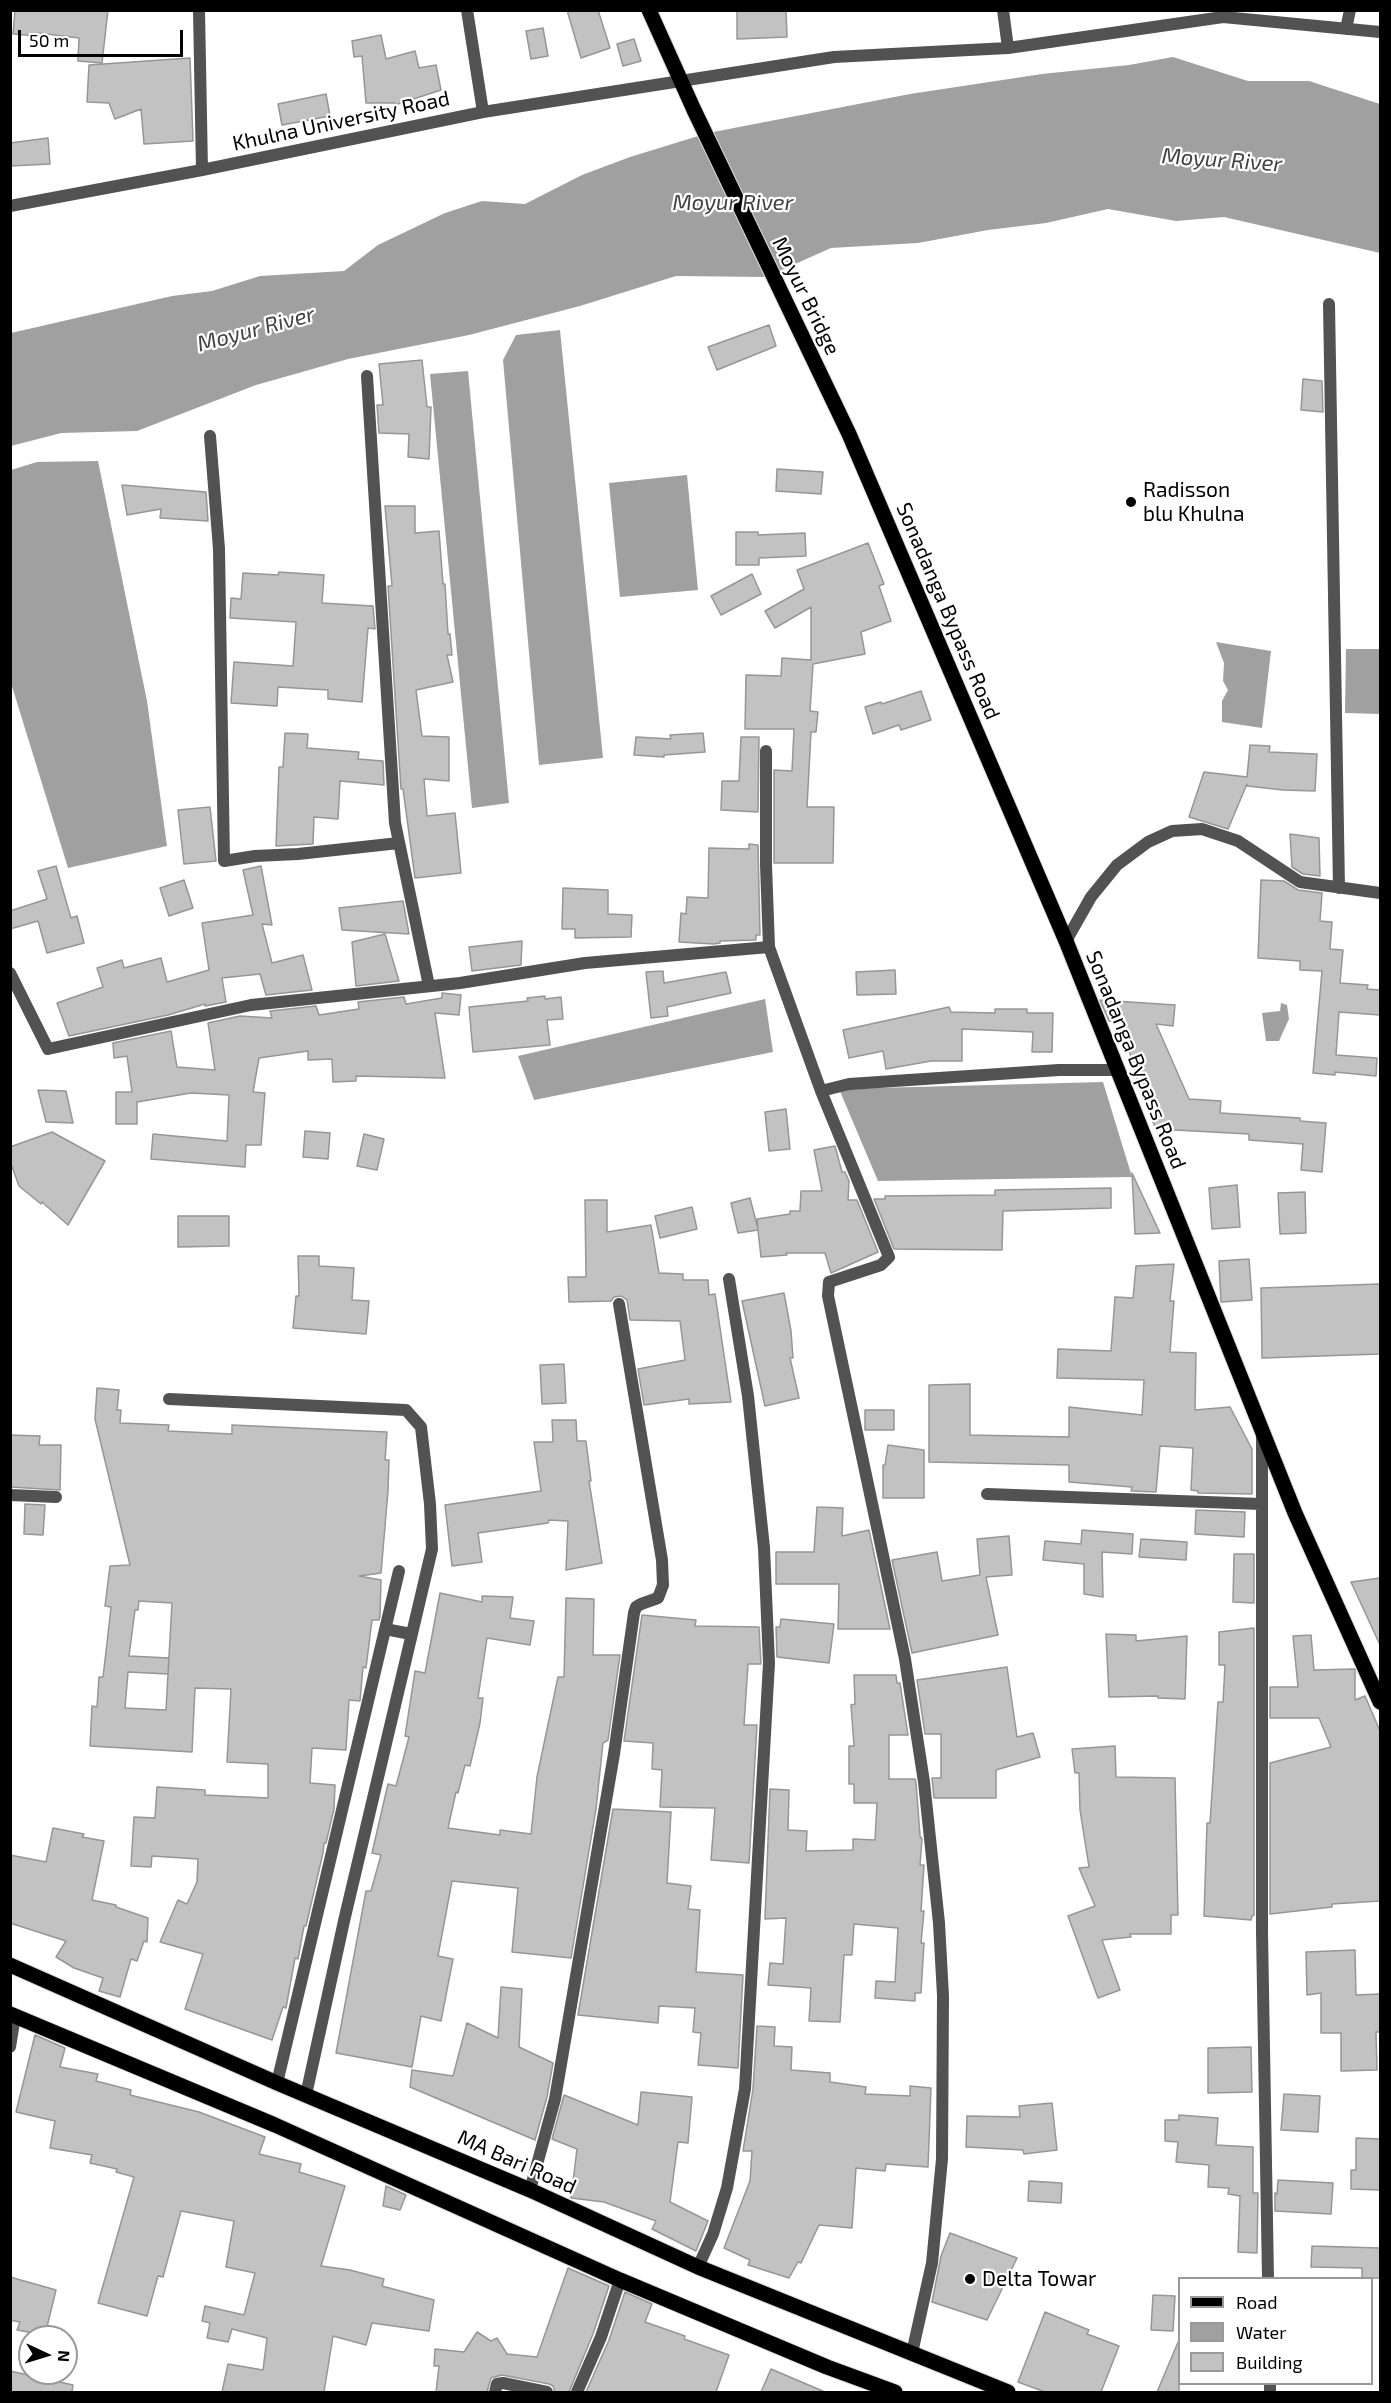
<!DOCTYPE html>
<html>
<head>
<meta charset="utf-8">
<style>
  body { margin:0 }
  #map { position:relative; width:1391px; height:2403px; overflow:hidden; background:#fff; font-family:"Exo 2",sans-serif }
  canvas { display:block }
  .frame { position:absolute; inset:0; border:12px solid #000; pointer-events:none }
  .legend { position:absolute; left:1178px; top:2277px; width:195px; height:108px; box-sizing:border-box; background:#fff; border:2px solid #999; margin:0; padding:8px 10px; list-style:none; font-size:18px; color:#000 }
  .legend li { display:flex; align-items:center; gap:12px; height:30px }
  .legend b { width:30px; border:2px solid #999 }
  .north { position:absolute; left:18px; top:2325px; width:60px; height:60px; box-sizing:border-box; background:#fff; border:2px solid #999; border-radius:50%; rotate:94deg; font-size:16px; font-weight:700; line-height:24px; text-align:center; color:#000 }
  .north::after { content:''; display:block; margin:auto; width:21px; height:27px; background:#000; clip-path:polygon(50% 0,100% 100%,50% 72%,0 100%) }
  .scale { position:absolute; left:18px; top:30px; width:165px; height:27px; box-sizing:border-box; border:3px solid #000; border-top:0; padding-left:8px; font-size:18px; line-height:21px; white-space:nowrap; color:#000; -webkit-text-stroke:4px #fff; paint-order:stroke }
</style>
</head>
<body>
<div id="map">
<canvas width="1391" height="2403"></canvas>
<div class="frame"></div>
<ul class="legend">
<li><b style="height:8px;background:#000"></b>Road</li>
<li><b style="height:16px;background:#a0a0a0"></b>Water</li>
<li><b style="height:16px;background:#c2c2c2"></b>Building</li>
</ul>
<div class="north">N</div>
<div class="scale">50 m</div>
</div>
<script>
const ctx = document.querySelector('canvas').getContext('2d');
ctx.lineJoin = 'round';
function paint(path, color) { ctx.fillStyle = color; ctx.fill(path, 'evenodd'); }
const shape = rows => new Path2D(rows.map(r => 'M' + r).join(''));
function strokePath(path, color, width, dash) { ctx.strokeStyle = color; ctx.lineWidth = width; ctx.lineCap = dash ? 'butt' : 'round'; ctx.setLineDash(dash || []); ctx.stroke(path); }
function drawText(font, color, halo, rows, align = 'center') {
  ctx.font = font + ' "Exo 2",sans-serif'; ctx.lineWidth = 4.5; ctx.setLineDash([]); ctx.textBaseline = 'middle'; ctx.strokeStyle = halo; ctx.fillStyle = color; for (const [text, x, y, turn = 0] of rows) {
    ctx.save(); ctx.translate(x, y); ctx.rotate((+turn || 0) * Math.PI / 180); ctx.textAlign = isNaN(turn) ? turn : align; if (halo) ctx.strokeText(text, 0, 0); ctx.fillText(text, 0, 0); ctx.restore();
  }
}
paint(shape([
  [1173,57,1248,81,1309,81,1380,104,1380,253,1224,217,1176,221,1108,209,1046,223,988,230,918,243,831,248,766,277,676,276,580,306,469,335,348,359,256,385,137,431,61,433,11,446,11,333,172,296,212,291,260,276,344,271,378,245,445,213,482,201,525,204,582,175,630,157,708,133,910,94,1042,74,1129,65],
  [560,330,603,758,539,765,503,360,516,335],
  [468,371,509,803,472,808,430,374],
  [98,461,147,701,167,846,68,868,11,683,11,470,37,462],
  [687,475,698,590,620,597,609,483],
  [1216,642,1271,651,1262,728,1222,722,1222,701,1228,690,1223,681,1224,663],
  [1346,649,1380,649,1380,714,1345,713],
  [765,999,773,1052,534,1100,518,1056],
  [1281,1003,1287,1005,1289,1019,1279,1041,1266,1041,1262,1013,1280,1011],
  [1103,1082,1132,1177,878,1181,839,1089]
]), '#a0a0a0');
const building = shape([
  [15,10,108,10,102,63,78,61,79,38,38,33,38,36,13,34,15,10],
  [567,10,598,10,610,48,581,58,567,10],
  [737,10,786,10,787,37,737,39,737,10],
  [543,28,548,56,531,59,526,31,543,28],
  [381,35,386,59,415,51,419,68,436,65,441,90,395,105,395,103,366,103,362,56,354,57,352,41,381,35],
  [634,39,641,61,623,66,617,44,634,39],
  [190,58,193,141,144,144,141,109,115,119,109,103,87,102,89,65,190,58],
  [326,94,330,116,282,125,278,104,326,94],
  [48,138,50,164,10,166,10,143,48,138],
  [769,325,776,346,717,370,708,347,769,325],
  [422,360,427,407,431,407,429,459,408,457,409,434,379,433,377,405,383,405,379,364,422,360],
  [1303,379,1322,381,1323,412,1301,410,1303,379],
  [777,469,823,472,821,494,776,491,777,469],
  [122,485,206,492,208,521,160,518,161,509,127,515,122,485],
  [385,506,415,506,415,533,439,531,443,584,445,584,448,634,450,634,452,655,447,655,453,682,416,690,422,736,449,737,449,781,424,779,427,816,455,813,461,873,415,878,403,789,401,789,388,586,392,586,385,506],
  [736,532,758,532,758,535,805,533,806,556,759,558,759,565,736,565,736,532],
  [868,543,884,584,879,586,891,621,861,632,865,654,813,664,810,711,818,712,816,732,811,732,807,807,834,807,833,863,774,863,774,770,792,771,794,729,745,729,746,675,781,676,782,658,811,660,811,607,775,628,765,611,804,589,797,570,868,543],
  [279,572,324,575,322,603,373,606,375,629,368,628,362,702,328,699,328,690,278,687,277,706,231,703,234,662,293,666,296,622,230,618,231,598,241,599,243,573,278,575,279,572],
  [752,574,761,594,721,615,711,596,752,574],
  [921,691,931,720,901,730,899,725,873,734,865,707,881,702,882,704,921,691],
  [285,733,308,734,307,748,359,752,358,759,383,761,384,785,340,781,338,819,314,817,313,844,276,846,279,767,283,767,285,733],
  [703,733,705,752,664,755,664,757,634,755,636,737,671,739,670,735,703,733],
  [741,737,759,737,758,812,721,810,722,781,739,781,741,737],
  [1250,745,1270,746,1269,752,1317,754,1315,791,1283,790,1247,786,1247,784,1228,829,1189,817,1204,772,1247,777,1250,745],
  [210,807,216,861,184,864,178,810,210,807],
  [1290,834,1319,838,1320,876,1303,874,1292,867,1290,834],
  [749,844,758,845,760,935,756,935,756,940,720,941,720,943,714,944,679,942,681,913,686,914,687,897,708,898,709,848,749,849,749,844],
  [56,866,71,918,77,916,84,943,47,953,38,921,10,929,10,911,47,899,38,871,56,866],
  [261,866,272,925,262,924,272,963,303,955,312,990,266,995,260,974,222,978,226,1002,205,1006,205,1004,168,1015,69,1036,57,1003,103,987,97,968,122,960,124,968,161,958,167,982,209,970,202,923,253,915,243,870,261,866],
  [184,880,193,908,169,916,160,888,184,880],
  [1261,880,1284,881,1298,890,1322,893,1320,921,1332,922,1330,949,1343,950,1340,983,1368,985,1367,989,1380,990,1380,1015,1339,1012,1336,1055,1377,1058,1376,1076,1335,1072,1335,1075,1313,1073,1322,971,1300,970,1300,961,1258,958,1261,880],
  [563,888,608,890,608,914,632,915,631,937,575,938,575,929,562,929,563,888],
  [403,901,409,934,342,930,339,908,403,901],
  [385,934,399,981,356,986,352,942,385,934],
  [522,941,521,965,472,971,469,947,522,941],
  [895,970,896,994,857,995,856,972,895,970],
  [663,971,664,983,726,972,731,993,667,1007,668,1016,651,1018,646,972,663,971],
  [442,993,461,995,459,1015,435,1013,445,1078,356,1076,356,1081,333,1082,332,1059,308,1060,308,1051,259,1058,253,1092,265,1093,261,1145,246,1145,245,1167,151,1159,153,1134,227,1141,229,1095,191,1093,137,1102,137,1124,116,1124,116,1092,132,1092,127,1056,114,1058,113,1043,171,1031,177,1067,215,1070,208,1023,240,1016,272,1018,270,1011,316,1006,319,1015,359,1009,358,1002,404,997,406,1004,442,998,442,993],
  [545,996,545,999,561,997,563,1019,547,1020,550,1045,473,1052,469,1007,528,1001,527,998,545,996],
  [1100,1000,1175,1005,1173,1026,1156,1024,1189,1099,1221,1101,1220,1113,1300,1118,1300,1121,1326,1123,1322,1172,1301,1170,1303,1144,1249,1140,1249,1134,1156,1129,1143,1099,1121,1022,1109,1021,1100,1000],
  [949,1007,951,1012,995,1013,995,1009,1027,1009,1027,1013,1053,1013,1052,1052,1032,1052,1033,1032,962,1029,962,1061,931,1061,886,1069,883,1051,849,1058,843,1030,949,1007],
  [38,1090,66,1091,73,1123,46,1122,38,1090],
  [786,1109,790,1149,769,1151,765,1112,786,1109],
  [305,1131,330,1133,328,1159,303,1157,305,1131],
  [52,1132,105,1161,68,1225,42,1202,41,1204,19,1186,10,1161,10,1147,52,1132],
  [364,1134,384,1139,377,1170,357,1166,364,1134],
  [835,1146,842,1172,845,1172,849,1181,848,1200,857,1200,878,1252,831,1273,825,1253,786,1253,787,1255,761,1257,758,1230,738,1233,731,1203,750,1198,758,1229,757,1219,790,1214,790,1211,800,1211,801,1191,822,1191,814,1150,835,1146],
  [1132,1173,1160,1233,1135,1234,1132,1173],
  [1237,1185,1240,1227,1212,1229,1209,1188,1237,1185],
  [1111,1188,1111,1208,1003,1211,1002,1250,894,1249,874,1199,885,1199,885,1196,995,1195,995,1190,1111,1188],
  [1305,1192,1306,1233,1280,1234,1278,1193,1305,1192],
  [585,1200,607,1200,607,1232,651,1225,659,1273,683,1274,683,1280,708,1280,709,1295,715,1294,731,1402,689,1404,689,1399,644,1405,638,1369,685,1360,680,1321,630,1320,627,1300,621,1296,614,1297,611,1301,569,1302,568,1277,586,1277,585,1200],
  [692,1207,697,1229,660,1238,655,1216,692,1207],
  [178,1216,229,1216,229,1246,178,1247,178,1216],
  [298,1256,319,1256,319,1266,354,1268,352,1300,369,1301,366,1334,293,1328,296,1296,299,1296,298,1256],
  [1249,1259,1252,1300,1221,1302,1219,1261,1249,1259],
  [1174,1264,1170,1301,1174,1301,1170,1352,1196,1353,1195,1410,1230,1407,1252,1449,1252,1494,1198,1493,1198,1491,1191,1490,1193,1448,1160,1446,1156,1492,1131,1491,1132,1487,1069,1482,1069,1465,929,1462,929,1385,970,1384,970,1435,1069,1437,1069,1407,1142,1415,1144,1380,1057,1378,1058,1349,1111,1351,1115,1297,1133,1298,1136,1266,1174,1264],
  [1380,1284,1380,1354,1262,1358,1261,1288,1380,1284],
  [784,1293,791,1331,793,1358,790,1358,799,1398,765,1406,742,1301,784,1293],
  [564,1364,566,1403,542,1404,540,1365,564,1364],
  [97,1388,119,1390,117,1410,121,1410,120,1423,169,1425,168,1431,232,1434,232,1425,387,1432,385,1460,389,1460,388,1491,381,1573,359,1576,381,1580,380,1616,379,1620,372,1620,366,1668,363,1667,360,1701,349,1700,346,1750,312,1748,310,1783,335,1785,334,1809,326,1843,324,1843,323,1853,306,1926,304,1926,298,1959,295,1958,286,2008,283,2007,272,2040,185,2009,203,1954,160,1942,178,1900,187,1904,197,1882,198,1859,152,1856,151,1867,131,1866,134,1817,155,1818,157,1787,205,1790,205,1795,268,1798,268,1764,227,1762,231,1689,195,1688,192,1752,90,1746,92,1706,97,1707,99,1677,103,1677,107,1643,111,1607,105,1606,110,1566,130,1565,95,1419,97,1388],
  [139,1601,172,1603,168,1674,166,1710,125,1708,128,1672,168,1674,169,1658,129,1656,135,1610,138,1610,139,1601],
  [865,1410,894,1410,894,1430,865,1430,865,1410],
  [552,1420,576,1420,577,1441,586,1441,591,1481,589,1481,602,1563,566,1570,568,1521,549,1520,548,1523,478,1533,482,1562,452,1566,445,1505,541,1491,534,1442,553,1442,552,1420],
  [10,1435,40,1436,39,1445,61,1445,60,1490,10,1487,10,1435],
  [888,1445,924,1450,924,1498,883,1498,883,1465,885,1465,888,1445],
  [25,1504,45,1505,43,1535,24,1534,25,1504],
  [817,1507,843,1508,842,1536,869,1530,890,1629,838,1629,839,1584,776,1584,776,1552,814,1552,817,1507],
  [1196,1510,1245,1512,1244,1537,1195,1534,1196,1510],
  [1082,1530,1133,1534,1132,1554,1102,1552,1103,1597,1084,1594,1084,1564,1043,1560,1045,1541,1081,1544,1082,1530],
  [1009,1536,1012,1575,986,1577,998,1635,912,1653,892,1560,937,1552,942,1581,980,1575,977,1539,1009,1536],
  [1141,1539,1187,1542,1186,1560,1139,1557,1141,1539],
  [1234,1554,1254,1554,1254,1603,1233,1602,1234,1554],
  [1380,1578,1380,1645,1351,1582,1380,1578],
  [440,1593,482,1602,482,1596,513,1597,510,1618,534,1621,530,1645,487,1638,478,1698,483,1698,480,1723,470,1766,465,1765,458,1793,456,1792,448,1828,500,1835,500,1830,531,1834,537,1777,558,1677,564,1677,566,1598,594,1599,593,1655,620,1655,608,1740,603,1743,596,1809,571,1958,512,1952,518,1888,452,1881,438,1956,453,1959,441,2021,421,2016,412,2067,336,2053,366,1891,371,1891,381,1855,372,1853,388,1784,396,1786,409,1737,405,1736,415,1671,425,1673,440,1593],
  [642,1615,696,1620,695,1626,759,1627,761,1664,748,1664,744,1725,757,1725,749,1863,711,1860,715,1808,660,1807,662,1770,652,1769,653,1743,624,1741,642,1615],
  [781,1619,834,1624,829,1663,777,1657,776,1627,780,1627,781,1619],
  [1254,1628,1254,1915,1252,1916,1251,1920,1204,1916,1207,1823,1210,1823,1218,1702,1223,1702,1225,1665,1219,1665,1219,1632,1254,1628],
  [1106,1634,1136,1635,1136,1641,1187,1636,1185,1699,1158,1698,1158,1696,1109,1697,1106,1634],
  [1311,1635,1314,1670,1355,1669,1355,1700,1365,1696,1380,1731,1380,1901,1332,1904,1332,1907,1270,1914,1270,1763,1331,1747,1319,1718,1270,1718,1270,1687,1298,1687,1293,1636,1311,1635],
  [1007,1667,1017,1737,1033,1733,1040,1757,996,1770,996,1798,934,1798,932,1778,941,1778,941,1734,925,1734,917,1680,1007,1667],
  [854,1675,896,1675,897,1683,900,1683,908,1735,889,1735,889,1779,915,1779,916,1783,920,1836,922,1839,920,1865,924,1865,921,1911,924,1911,921,1943,924,1943,921,1993,915,1993,915,2001,875,1998,876,1981,895,1982,898,1928,854,1924,852,1955,844,1955,840,2022,809,2021,811,1988,768,1985,770,1963,783,1964,786,1918,765,1919,770,1789,789,1790,788,1830,807,1831,806,1851,853,1850,853,1839,875,1840,877,1803,854,1803,854,1784,849,1784,849,1746,854,1746,851,1705,855,1704,854,1675],
  [1115,1746,1116,1777,1175,1778,1178,1915,1171,1915,1171,1934,1130,1934,1131,1937,1102,1940,1120,1990,1098,1998,1068,1916,1095,1906,1079,1868,1089,1867,1080,1810,1079,1773,1075,1773,1072,1749,1115,1746],
  [613,1809,671,1812,667,1883,691,1886,688,1909,700,1910,696,1972,743,1975,738,2068,698,2065,701,2033,693,2032,695,2008,659,2006,658,2023,578,2015,613,1809],
  [53,1828,84,1834,82,1837,104,1841,92,1900,116,1905,116,1907,148,1918,147,1942,144,1941,137,1961,131,1959,120,1997,99,1991,103,1978,74,1968,56,1957,66,1941,10,1923,10,1855,46,1862,53,1828],
  [1355,1950,1356,1995,1380,1994,1380,2032,1376,2032,1377,2070,1341,2071,1341,2033,1321,2033,1321,1993,1307,1995,1306,1952,1355,1950],
  [501,1987,522,1989,519,2047,553,2063,547,2097,535,2140,410,2087,412,2070,453,2076,467,2023,498,2038,501,1987],
  [757,2026,775,2027,774,2046,792,2047,791,2070,830,2073,830,2082,866,2087,865,2094,910,2096,910,2086,931,2088,928,2167,886,2164,885,2171,856,2168,852,2228,819,2225,801,2263,798,2262,789,2278,748,2265,750,2260,724,2248,750,2181,752,2151,743,2151,753,2089,757,2026],
  [35,2035,65,2048,60,2067,98,2074,96,2081,131,2090,130,2095,199,2112,265,2137,259,2154,301,2164,299,2172,345,2186,321,2266,350,2270,384,2279,382,2286,434,2300,429,2331,372,2323,366,2345,333,2336,324,2392,222,2392,228,2364,263,2370,267,2338,232,2329,228,2342,207,2338,210,2323,202,2321,205,2306,244,2315,255,2273,226,2267,234,2221,181,2211,163,2277,158,2276,147,2316,98,2303,134,2177,116,2172,117,2169,90,2163,92,2155,50,2148,55,2121,16,2112,35,2035],
  [1251,2047,1252,2092,1208,2093,1208,2048,1251,2047],
  [641,2092,692,2097,688,2143,678,2142,670,2202,708,2221,696,2251,652,2229,656,2221,604,2202,571,2198,577,2149,552,2139,564,2095,638,2125,641,2092],
  [1284,2094,1320,2096,1318,2132,1281,2130,1284,2094],
  [1052,2103,1057,2150,1024,2154,1023,2150,966,2147,967,2116,1020,2117,1019,2106,1052,2103],
  [1179,2115,1218,2118,1216,2145,1253,2147,1253,2193,1258,2193,1257,2253,1238,2252,1240,2196,1228,2194,1229,2188,1208,2187,1209,2165,1176,2162,1178,2142,1165,2141,1165,2120,1179,2120,1179,2115],
  [1356,2138,1380,2139,1380,2190,1351,2189,1351,2170,1356,2170,1356,2138],
  [1278,2180,1333,2183,1331,2214,1275,2211,1275,2193,1277,2194,1278,2180],
  [1029,2181,1062,2183,1061,2203,1028,2201,1029,2181],
  [386,2186,406,2195,400,2210,383,2206,386,2186],
  [950,2233,1017,2258,987,2320,932,2302,941,2256,950,2233],
  [1312,2246,1380,2248,1380,2278,1362,2278,1362,2268,1311,2267,1312,2246],
  [568,2268,609,2286,593,2334,569,2392,555,2392,553,2386,549,2384,502,2375,491,2378,487,2392,436,2392,439,2366,434,2366,435,2349,464,2352,477,2332,491,2341,497,2338,507,2354,537,2357,568,2268],
  [10,2277,56,2290,45,2335,17,2330,20,2322,10,2320,10,2277],
  [625,2292,652,2304,645,2322,685,2336,684,2339,729,2355,716,2392,586,2392,609,2340,625,2292],
  [1153,2295,1175,2296,1173,2331,1151,2330,1153,2295],
  [1045,2312,1089,2330,1087,2334,1119,2346,1101,2392,1045,2392,1018,2382,1045,2312],
  [1179,2340,1179,2392,1157,2392,1179,2340],
  [771,2369,825,2392,761,2392,771,2369],
  [10,2371,73,2385,72,2392,10,2392,10,2371]
]);
paint(building, '#c2c2c2');
strokePath(building, '#969696', 1.5);
const primary = shape([
  [649,10,694,110,849,434,1066,941,1295,1513,1380,1702],
  [10,1965,277,2083,530,2190,698,2267,1008,2392],
  [10,2014,275,2125,620,2280,827,2367,895,2392]
]);
strokePath(primary, '#dbdbdb', 17);
strokePath(shape([
  [199,10,202,170],
  [467,10,483,112],
  [1003,10,1008,48],
  [1346,29,1350,10],
  [10,206,202,170,483,112,834,57,1008,48,1223,17,1380,32],
  [1329,304,1339,888],
  [367,376,395,823,429,986],
  [210,436,219,549,224,861,255,856,298,854,399,843],
  [766,751,766,865,769,947,821,1091,889,1257,881,1265,829,1282,828,1296,905,1659,924,1782,939,1923,943,1996,942,2159,932,2263,912,2353],
  [1066,941,1091,897,1117,865,1148,842,1172,831,1202,829,1238,841,1300,882,1380,893],
  [10,973,48,1049,251,1005,460,983,585,963,769,947],
  [821,1091,849,1084,1059,1070,1118,1070],
  [169,1399,406,1410,421,1427,430,1504,432,1549,344,1921,306,2095],
  [1262,1434,1262,1932,1268,2278],
  [987,1494,1261,1504],
  [10,1495,56,1497],
  [385,1629,411,1634],
  [10,2047,15,2016],
  [277,2083,399,1571],
  [530,2190,555,2099,614,1754,634,1613,636,1607,641,1604,658,1598,663,1585,662,1560,619,1304],
  [698,2267,713,2234,727,2188,745,2089,769,1663,764,1548,748,1396,729,1279],
  [1270,2384,1270,2392],
  [495,2392,497,2384,503,2383,547,2392],
  [577,2392,601,2337,620,2280]
]), '#525252', 12);
strokePath(primary, '#000', 15);
for (const [x, y, r, color] of [
  [1131,502,6,"#000"],
  [970,2279,6,"#000"]
]) { const dot = new Path2D(); dot.arc(x, y, r, 0, 2 * Math.PI); ctx.fillStyle = color; ctx.fill(dot); strokePath(dot, '#fff', 2); }
drawText('21px', '#000', '#fff', [
  ["Khulna University Road",341,121,-12],
  ["Moyur Bridge",806,296,64],
  ["Sonadanga Bypass Road",948,611,67],
  ["Sonadanga Bypass Road",1136,1060,68],
  ["MA Bari Road",517,2162,24]
]);
drawText('21px', '#000', '#fff', [
  ["Radisson",1143,490],
  ["blu Khulna",1143,514],
  ["Delta Towar",982,2279]
], 'left');
drawText('italic 22px', '#414141', '#fff', [
  ["Moyur River",1222,160,4],
  ["Moyur River",733,203],
  ["Moyur River",256,329,-15]
]);
</script>
</body>
</html>
